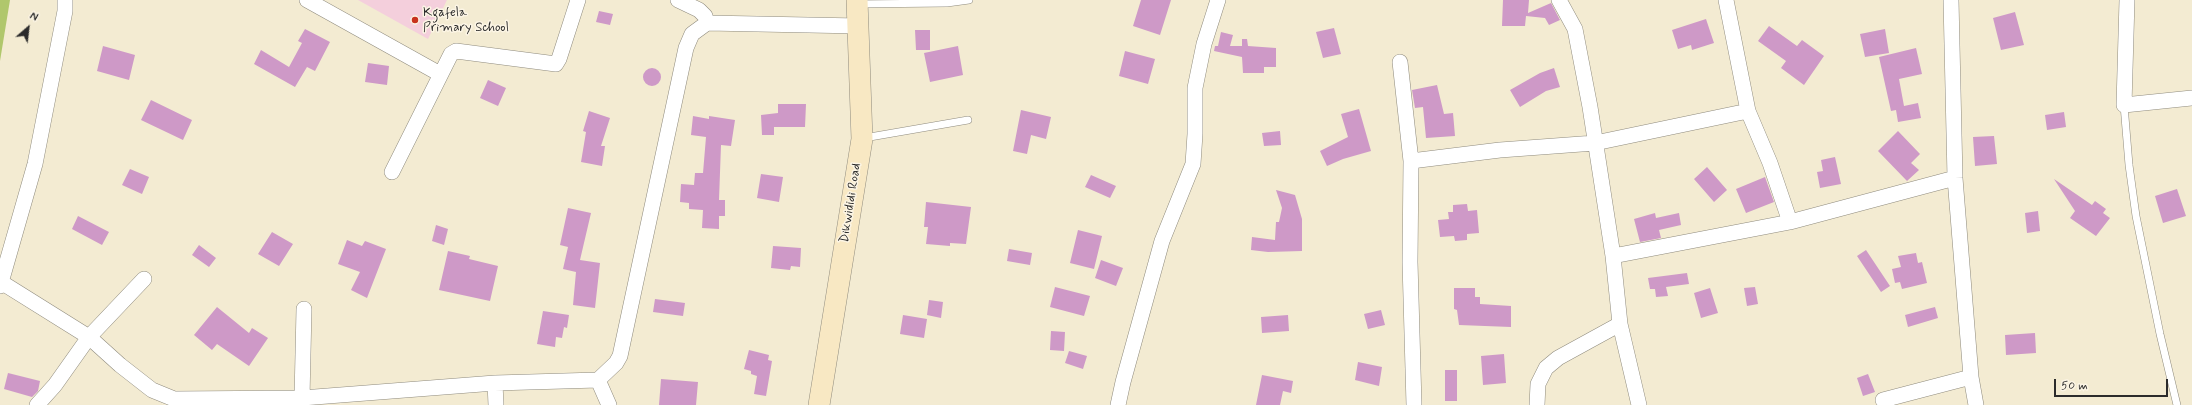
<!DOCTYPE html>
<html>
<head>
<meta charset="utf-8">
<style>
  body { margin:0 }
  #map { position:relative; width:2192px; height:405px; overflow:hidden; background:#f3ebd2; font-family:Mynerve,sans-serif }
  canvas { display:block }
  .north { position:absolute; left:8px; top:8px; width:40px; height:40px; -webkit-text-stroke:3px #fcf5e5; paint-order:stroke; rotate:28deg; font-size:11px; font-weight:700; line-height:16px; text-align:center; color:#2b2b2b }
  .north::after { content:''; display:block; margin:auto; width:14px; height:18px; background:#2b2b2b; clip-path:polygon(50% 0,100% 100%,50% 72%,0 100%) }
  .scale { position:absolute; left:2054px; top:379px; width:114px; height:18px; box-sizing:border-box; border:2px solid #2b2b2b; border-top:0; padding-left:5px; font-size:12px; line-height:14px; white-space:nowrap; color:#2b2b2b; -webkit-text-stroke:3px #fcf5e5; paint-order:stroke }
</style>
</head>
<body>
<div id="map">
<canvas width="2192" height="405"></canvas>
<div class="north">N</div>
<div class="scale">50 m</div>
</div>
<script>
const ctx = document.querySelector('canvas').getContext('2d');
ctx.lineJoin = 'round';
function paint(path, color) { ctx.fillStyle = color; ctx.fill(path, 'evenodd'); }
const shape = rows => new Path2D(rows.map(r => 'M' + r).join(''));
function strokePath(path, color, width, dash) { ctx.strokeStyle = color; ctx.lineWidth = width; ctx.lineCap = dash ? 'butt' : 'round'; ctx.setLineDash(dash || []); ctx.stroke(path); }
function drawText(font, color, halo, rows, align = 'center') {
  ctx.font = font + ' Mynerve,sans-serif'; ctx.lineWidth = 3; ctx.setLineDash([]); ctx.textBaseline = 'middle'; ctx.strokeStyle = halo; ctx.fillStyle = color; for (const [text, x, y, turn = 0] of rows) {
    ctx.save(); ctx.translate(x, y); ctx.rotate((+turn || 0) * Math.PI / 180); ctx.textAlign = isNaN(turn) ? turn : align; if (halo) ctx.strokeText(text, 0, 0); ctx.fillText(text, 0, 0); ctx.restore();
  }
}
paint(shape([
  [358,0,447,0,428,39]
]), '#f4cfdc');
paint(shape([
  [0,0,10,0,0,61]
]), '#b0c76c');
paint(shape([
  [1141,0,1171,0,1160,35,1133,26],
  [1503,0,1529,0,1528,13,1551,3,1560,20,1549,25,1545,18,1526,16,1525,26,1502,26],
  [599,11,613,14,610,25,596,22],
  [2015,12,2024,45,2001,50,1993,18],
  [1706,19,1714,43,1692,50,1691,45,1678,49,1672,30],
  [1769,26,1797,46,1802,40,1824,56,1804,85,1781,68,1786,61,1758,41],
  [1334,28,1341,54,1323,58,1316,32],
  [305,29,330,42,315,71,307,67,295,87,254,64,261,50,289,67,302,43,298,41],
  [1885,29,1889,53,1865,57,1860,34],
  [915,30,930,30,930,50,916,50],
  [1221,32,1233,35,1230,46,1242,46,1242,39,1247,39,1248,46,1276,48,1276,67,1264,67,1264,73,1243,73,1242,57,1214,51,1215,46,1218,46],
  [103,46,135,55,129,80,97,71],
  [958,46,963,75,930,82,924,53],
  [1916,48,1922,74,1899,79,1904,106,1918,103,1921,118,1898,122,1896,110,1891,111,1879,57],
  [1125,51,1155,59,1148,84,1119,76],
  [368,63,389,66,387,85,365,82],
  '643 77a9 9 0 1 1 18 0a9 9 0 1 1-18 0Z',
  [1554,68,1560,87,1546,91,1520,107,1510,90,1540,73],
  [488,80,506,88,498,106,480,98],
  [1437,85,1444,114,1453,113,1455,136,1426,138,1423,107,1415,108,1412,90],
  [151,100,192,120,183,140,141,120],
  [778,104,806,104,805,127,774,127,774,135,762,135,761,115,778,113],
  [1359,109,1371,151,1343,159,1327,166,1320,151,1348,137,1341,114],
  [1021,110,1051,117,1046,139,1031,135,1027,154,1013,151],
  [589,111,610,118,601,146,605,146,602,166,581,162,586,132,583,131],
  [2064,112,2066,127,2047,130,2045,115],
  [693,116,709,119,709,116,735,120,731,146,721,145,719,200,725,200,725,216,719,216,719,229,702,228,703,210,689,209,689,203,680,202,681,184,694,185,695,173,703,173,706,137,691,135],
  [1280,131,1281,145,1264,146,1262,133],
  [1898,131,1920,154,1911,163,1919,170,1907,181,1878,151],
  [1994,136,1997,164,1975,166,1973,137],
  [1835,157,1841,184,1820,188,1817,172,1823,171,1821,160],
  [1707,167,1727,190,1714,202,1694,179],
  [130,169,149,177,142,194,122,185],
  [761,174,783,177,779,202,757,198],
  [1091,175,1116,186,1110,198,1085,187],
  [1765,177,1774,202,1746,213,1736,189],
  [2054,179,2092,205,2095,201,2106,209,2103,213,2110,218,2096,236,2070,218,2075,211],
  [2177,189,2186,216,2163,223,2155,196],
  [1276,190,1295,195,1302,219,1302,251,1268,252,1251,250,1252,237,1275,240,1276,222,1279,222,1282,208],
  [926,202,971,207,966,244,950,243,950,246,926,244,928,227,924,227],
  [1467,204,1468,211,1477,210,1479,233,1467,234,1467,240,1455,241,1454,236,1440,237,1438,220,1449,219,1448,212,1453,212,1453,205],
  [568,208,591,213,580,260,600,263,595,308,573,305,576,272,563,269,568,247,560,245],
  [2038,211,2040,231,2027,233,2025,213],
  [1655,213,1656,218,1679,213,1681,225,1659,230,1661,238,1640,242,1634,219],
  [78,216,109,232,102,245,72,229],
  [436,225,448,229,444,245,432,241],
  [1078,230,1102,236,1094,269,1070,263],
  [272,232,293,244,279,266,258,254],
  [347,240,362,246,365,241,386,249,367,298,351,290,360,272,338,264],
  [199,245,216,258,209,267,192,255],
  [773,246,801,248,800,267,791,266,790,270,771,268],
  [1009,249,1032,253,1030,265,1007,261],
  [1866,250,1890,286,1881,292,1857,256],
  [448,251,470,256,469,259,498,266,490,301,439,290],
  [1916,253,1918,263,1922,262,1927,283,1902,289,1900,282,1895,283,1892,269,1901,267,1898,256],
  [1101,260,1123,268,1116,286,1095,278],
  [1687,273,1689,284,1666,287,1668,296,1656,297,1655,289,1650,289,1648,278],
  [1055,287,1090,296,1084,316,1050,307],
  [1755,287,1758,304,1747,306,1744,288],
  [1454,288,1475,288,1475,297,1480,297,1480,304,1511,306,1511,327,1459,325,1457,310,1454,309],
  [1710,288,1718,313,1701,318,1694,293],
  [655,299,685,303,683,316,653,312],
  [929,300,943,302,941,318,927,315],
  [217,307,249,333,252,328,268,338,249,366,217,344,212,350,194,335],
  [1935,307,1938,318,1908,327,1905,315],
  [1381,310,1385,325,1368,329,1364,314],
  [543,311,569,315,567,328,564,327,562,338,556,337,555,347,537,344],
  [903,315,927,319,924,338,900,334],
  [1288,315,1289,331,1262,333,1261,317],
  [1051,331,1065,332,1064,351,1050,350],
  [2035,333,2036,353,2006,355,2005,335],
  [749,350,769,355,768,360,772,361,766,396,754,394,757,376,751,374,751,371,744,369],
  [1069,351,1087,356,1083,369,1065,363],
  [1504,354,1506,383,1483,385,1481,356],
  [1358,362,1382,367,1379,386,1355,380],
  [1445,370,1457,370,1457,401,1445,401],
  [8,373,40,381,38,391,32,397,4,389],
  [1868,374,1875,392,1863,396,1857,378],
  [1262,375,1293,381,1291,393,1283,391,1280,405,1256,405],
  [661,379,698,382,696,405,659,405]
]), '#ce99c7');
const lane = shape([
  [858,4,947,3,969,0],
  [2124,105,2129,165,2136,216,2160,334,2177,405],
  [864,138,968,120]
]);
const street = shape([
  [307,0,440,74],
  [678,0,699,10,705,16,707,23],
  [1726,0,1748,111,1770,163,1790,222],
  [1951,0,1955,178,1971,377,1976,405],
  [2127,0,2124,105,2192,98],
  [1400,62,1411,161],
  [392,172,451,54,456,51,556,64,559,59,578,0],
  [1613,256,1790,222,1955,178],
  [1,282,89,337,120,365,152,390,174,399,302,398,495,383],
  [0,286,35,164,65,11,65,0],
  [1620,324,1639,405],
  [598,380,609,405],
  [302,398,304,309],
  [1883,400,1971,377],
  [37,405,55,385,89,337,144,279],
  [496,405,495,383,598,380,616,363,620,356,686,48,692,34,707,23,859,26],
  [1118,405,1123,382,1162,241,1193,164,1195,134,1195,88,1204,44,1218,0],
  [1414,405,1410,262,1411,161,1500,150,1595,143,1748,111],
  [1537,405,1538,384,1546,368,1558,358,1620,324,1613,256,1590,107,1575,29,1559,0]
]);
const secondary = shape([
  [819,405,862,139,857,0]
]);
strokePath(lane, '#8f8b7e', 8);
strokePath(street, '#8f8b7e', 16);
strokePath(secondary, '#8f8b7e', 22);
strokePath(lane, '#fff', 7);
strokePath(street, '#fff', 15);
strokePath(secondary, '#f8e8c3', 21);
for (const [x, y, r, color] of [
  [415,20,4,"#c8321e"]
]) { const dot = new Path2D(); dot.arc(x, y, r, 0, 2 * Math.PI); ctx.fillStyle = color; ctx.fill(dot); strokePath(dot, '#fcf5e5', 1.5); }
drawText('13px', '#2b2b2b', '#fcf5e5', [
  ["Kgafela",423,13],
  ["Primary School",423,28]
], 'left');
drawText('13px', '#2b2b2b', '#fcf5e5', [
  ["Dikwididi Road",851,203,-81]
]);
</script>
</body>
</html>
